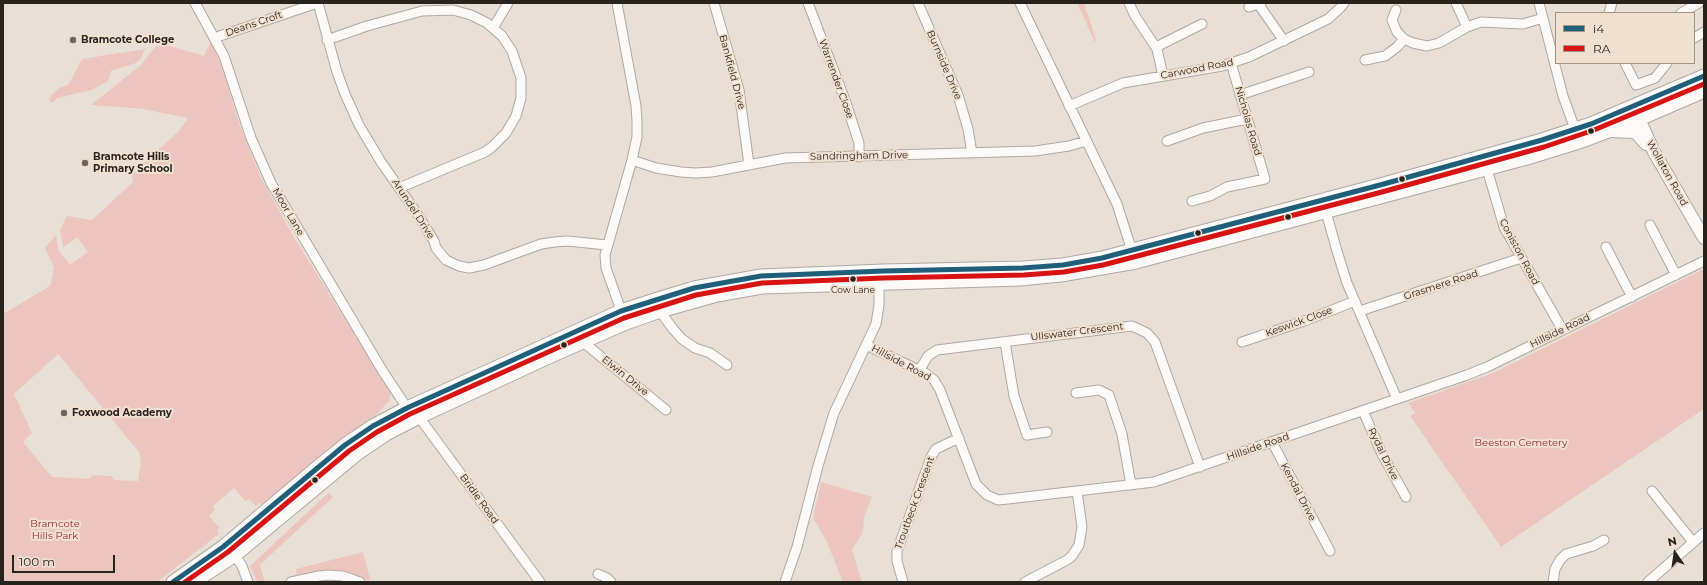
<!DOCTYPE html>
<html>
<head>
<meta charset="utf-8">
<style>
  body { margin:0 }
  #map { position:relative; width:1707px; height:585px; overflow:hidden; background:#e8e0d7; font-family:Montserrat,sans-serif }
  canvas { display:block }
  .frame { position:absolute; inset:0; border:4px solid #29231d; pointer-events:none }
  .legend { position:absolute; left:1555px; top:12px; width:140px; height:52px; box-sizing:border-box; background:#f0e0cf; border:1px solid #a09488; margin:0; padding:5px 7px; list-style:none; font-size:12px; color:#29231d }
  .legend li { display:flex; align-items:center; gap:8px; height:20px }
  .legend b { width:20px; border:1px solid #a09488 }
  .north { position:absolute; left:1655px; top:533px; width:40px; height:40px; -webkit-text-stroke:3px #f0e0cf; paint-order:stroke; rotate:347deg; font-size:11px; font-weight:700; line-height:16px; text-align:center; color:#29231d }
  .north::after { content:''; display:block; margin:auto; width:14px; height:18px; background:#29231d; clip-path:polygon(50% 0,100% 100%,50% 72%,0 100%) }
  .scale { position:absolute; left:12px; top:555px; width:103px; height:18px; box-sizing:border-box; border:2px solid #29231d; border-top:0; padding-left:5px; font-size:12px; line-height:14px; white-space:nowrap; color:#29231d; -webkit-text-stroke:3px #f0e0cf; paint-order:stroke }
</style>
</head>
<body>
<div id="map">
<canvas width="1707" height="585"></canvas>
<div class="frame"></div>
<ul class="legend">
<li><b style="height:5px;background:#1f5f7a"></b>i4</li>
<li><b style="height:5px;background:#d81313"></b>RA</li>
</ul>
<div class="north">N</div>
<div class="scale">100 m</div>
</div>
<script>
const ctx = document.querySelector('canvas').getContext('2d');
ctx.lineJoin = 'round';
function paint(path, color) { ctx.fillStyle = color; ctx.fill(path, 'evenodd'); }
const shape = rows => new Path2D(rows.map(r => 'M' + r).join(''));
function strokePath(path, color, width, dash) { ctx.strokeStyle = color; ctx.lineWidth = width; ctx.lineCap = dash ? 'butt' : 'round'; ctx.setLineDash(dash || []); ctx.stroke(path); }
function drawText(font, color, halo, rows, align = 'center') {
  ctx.font = font + ' Montserrat,sans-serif'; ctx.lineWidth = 4; ctx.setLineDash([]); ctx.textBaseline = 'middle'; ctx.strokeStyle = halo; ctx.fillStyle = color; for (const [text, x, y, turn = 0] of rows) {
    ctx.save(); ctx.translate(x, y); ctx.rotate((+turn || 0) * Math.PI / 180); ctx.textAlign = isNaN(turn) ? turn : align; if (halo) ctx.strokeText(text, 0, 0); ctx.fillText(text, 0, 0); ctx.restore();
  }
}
paint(shape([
  [1077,3,1084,3,1096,40,1095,42],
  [211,41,223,70,239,123,261,178,292,234,391,393,389,401,375,416,333,445,264,504,259,503,256,506,249,499,245,501,234,488,213,506,215,510,209,516,219,527,217,532,219,534,157,582,3,582,3,314,50,286,54,268,45,248,56,235,59,251,70,265,88,252,77,237,63,248,60,230,67,216,92,220,133,182,132,174,179,131,188,118,143,109,91,105,141,65,156,46,166,45,204,56],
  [58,354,139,452,141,461,138,481,114,480,112,476,93,475,88,479,52,477,23,442,32,433,14,394],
  [145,49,141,58,136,63,111,71,108,81,92,90,57,98,53,103,49,101,50,97,59,88,69,84,82,59],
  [1704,269,1704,409,1501,547,1410,416,1415,413,1408,403,1493,373],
  [821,482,872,497,864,517,863,532,852,550,862,582,843,582,826,540,813,518],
  [328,493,333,497,260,565,265,582,256,580,250,566],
  [363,552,370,579,368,580,349,572,337,570,321,570,297,575,296,569]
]), '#edc5bf');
const minor = shape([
  [195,3,224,56,251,138,271,183,382,370,407,408],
  [318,3,337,72,345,94,359,125,381,162,416,212,434,241,436,248,446,260,459,266,469,268,484,265,541,244,555,242,567,241,607,245],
  [617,3,636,106,637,121,637,137,632,160,605,255,606,268,623,316],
  [714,3,739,90,749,165],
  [808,3,845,100,859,143,859,157],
  [918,3,958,95,968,129,972,153],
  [1020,3,1117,204,1132,251],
  [1129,3,1135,16,1157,49,1163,76],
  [1456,3,1467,27],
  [1539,3,1563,96,1575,129],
  [1259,5,1284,41],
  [1249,7,1261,3],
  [1396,10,1392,20,1397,32,1404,39,1413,43,1427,46,1439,43,1467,27,1481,22,1523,24,1543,18],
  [1609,13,1612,3],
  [1681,13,1699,3],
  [493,28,508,3],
  [214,38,317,3],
  [1694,38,1704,32],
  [327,40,367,26,422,11,453,10,471,15,487,23,502,36,512,51,521,78,521,98,516,116,506,133,492,147,485,152,399,188],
  [1156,47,1202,24],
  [1365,60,1385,56,1397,47,1404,39],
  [1625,63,1636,85,1655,78,1667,63],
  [1240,95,1309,72],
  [1069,106,1123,83,1222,66,1249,57,1328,19,1340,8,1344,3],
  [1167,141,1203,128,1247,119],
  [632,160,656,168,681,172,695,173,712,172,785,158,1035,151,1069,146,1086,141],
  [1487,169,1504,227,1562,329],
  [1192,201,1210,196,1227,187,1265,179,1231,63],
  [1326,212,1337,251,1347,283,1397,399],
  [1650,225,1676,275],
  [1606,247,1632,297],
  [660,311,673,329,682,339,695,348,710,353,727,365],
  [1360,311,1521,258],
  [583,342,666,410],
  [1005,342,1014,396,1027,435,1047,432],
  [1242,342,1307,320,1355,301],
  [866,345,925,373,934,380,940,390,976,484,987,495,998,500,1008,499,1154,482,1467,375,1487,367,1704,261],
  [919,371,928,356,937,350,1132,326,1147,333,1155,342,1200,467],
  [1076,393,1099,390,1109,395,1122,434,1131,485],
  [1363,411,1382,454,1406,497],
  [419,417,540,582],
  [1272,442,1330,551],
  [1652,491,1693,542],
  [235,555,242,566,248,582],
  [598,574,607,578,611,582],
  [291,582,319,576,328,575,343,576,360,582],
  [785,582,797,547,818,466,834,413,876,324,879,305,879,283],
  [903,582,897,561,897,551,931,457,936,449,959,438],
  [1025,582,1067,560,1072,556,1079,545,1082,527,1077,491],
  [1553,582,1555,569,1560,560,1566,554,1593,546,1604,540],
  [1648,582,1704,533]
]);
const major = shape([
  [1633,106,1654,152,1704,238],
  [1611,131,1633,132,1637,134,1646,144]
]);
const highway = shape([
  [173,582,223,547,319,466,345,445,373,426,407,408,621,311,658,299,694,288,761,276,883,271,1023,268,1063,265,1102,258,1380,185,1542,140,1591,124,1704,76],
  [194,582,235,555,358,453,386,434,419,417,553,355,626,323,660,311,717,295,762,287,1020,279,1061,275,1136,262,1527,158,1582,141,1630,123,1704,91]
]);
strokePath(minor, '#afa8a2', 11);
strokePath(major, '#afa8a2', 14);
strokePath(highway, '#afa8a2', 15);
strokePath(minor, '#fcfaf9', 9);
strokePath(major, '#fcfaf9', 12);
strokePath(highway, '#fcfaf9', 13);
strokePath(shape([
  [173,582,223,547,345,445,373,426,407,408,621,311,694,288,761,276,883,271,1023,268,1063,265,1102,258,1380,185,1542,140,1591,124,1704,76]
]), '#1f5f7a', 5);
strokePath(shape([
  [185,582,228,552,349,451,377,432,410,414,624,318,696,295,762,283,883,278,1024,275,1064,272,1103,265,1382,192,1544,147,1594,130,1704,84]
]), '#d81313', 5);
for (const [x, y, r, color] of [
  [73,40,4,"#6c655e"],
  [1591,131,3.5,"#29231d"],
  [85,163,4,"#6c655e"],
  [1402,179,3.5,"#29231d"],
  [1288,217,3.5,"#29231d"],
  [1198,233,3.5,"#29231d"],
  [853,279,3.5,"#29231d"],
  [564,345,3.5,"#29231d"],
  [64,413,4,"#6c655e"],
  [315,480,3.5,"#29231d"]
]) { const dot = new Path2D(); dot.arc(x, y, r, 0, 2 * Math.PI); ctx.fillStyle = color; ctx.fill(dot); strokePath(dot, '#f0e0cf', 1.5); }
drawText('9px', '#29231d', '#f0e0cf', [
  ["Cow Lane",853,290]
]);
drawText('10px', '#29231d', '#f0e0cf', [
  ["Deans Croft",254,24,-19],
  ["Burnside Drive",944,65,67],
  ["Carwood Road",1197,69,-11],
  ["Bankfield Drive",732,72,75],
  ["Warrender Close",836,79,70],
  ["Nicholas Road",1248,121,74],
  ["Sandringham Drive",859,156,-1],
  ["Wollaton Road",1667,173,61],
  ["Arundel Drive",413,209,57],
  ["Moor Lane",288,212,60],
  ["Coniston Road",1519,252,62],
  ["Grasmere Road",1441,285,-18],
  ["Keswick Close",1299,322,-20],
  ["Hillside Road",1560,331,-26],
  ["Ullswater Crescent",1077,332,-7],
  ["Hillside Road",901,363,28],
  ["Elwin Drive",625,376,39],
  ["Hillside Road",1258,447,-19],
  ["Rydal Drive",1383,454,64],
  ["Kendal Drive",1298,492,62],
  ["Bridle Road",479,499,54],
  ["Troutbeck Crescent",915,503,-70]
]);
drawText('bold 10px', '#29231d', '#f0e0cf', [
  ["Bramcote College",81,40],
  ["Bramcote Hills",93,157],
  ["Primary School",93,169],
  ["Foxwood Academy",72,413]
], 'left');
drawText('10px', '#98262e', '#f0e0cf', [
  ["Beeston Cemetery",1521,443],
  ["Bramcote",55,524],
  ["Hills Park",55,536]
]);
</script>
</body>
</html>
